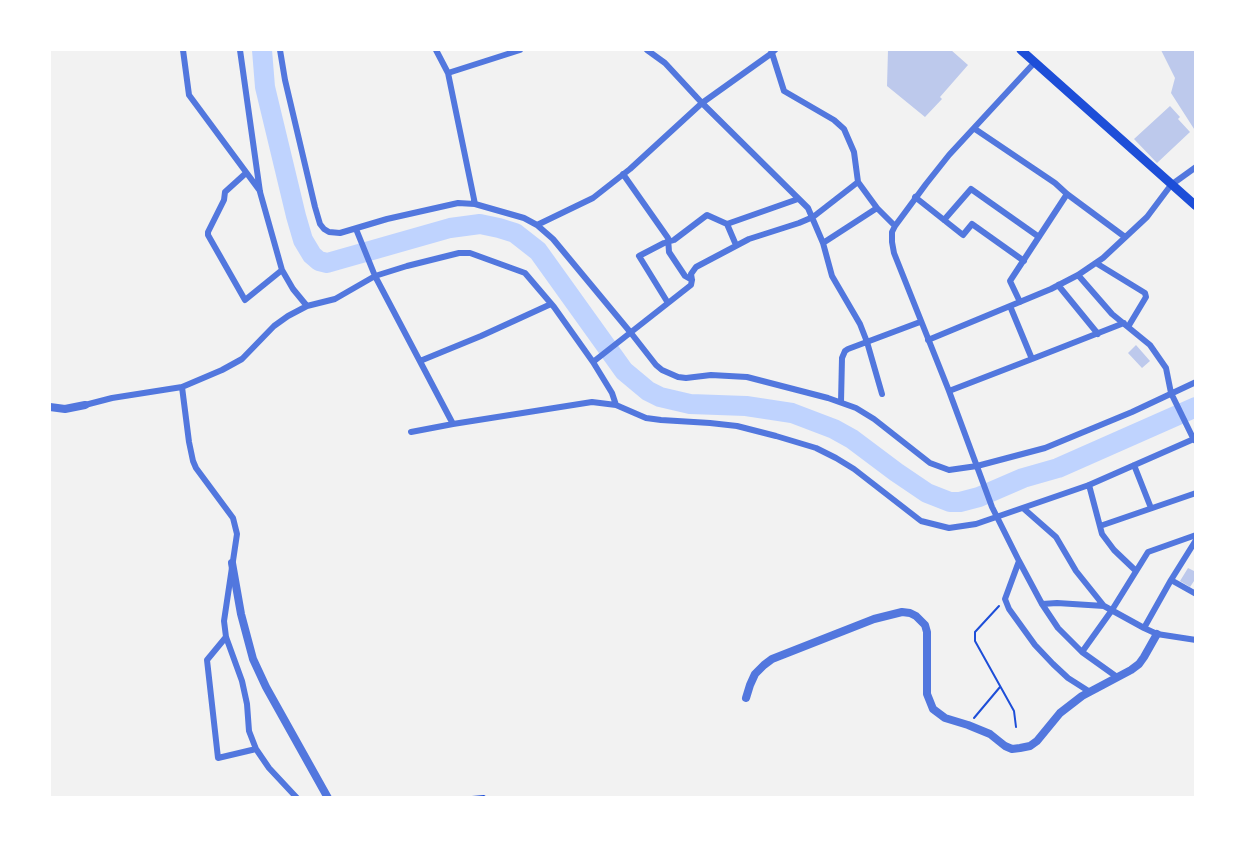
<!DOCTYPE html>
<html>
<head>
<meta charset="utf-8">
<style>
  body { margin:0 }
  #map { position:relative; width:1245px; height:847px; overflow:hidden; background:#f2f2f2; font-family:Quicksand,sans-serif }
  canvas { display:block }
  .frame { position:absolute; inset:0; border:51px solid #fff; pointer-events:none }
</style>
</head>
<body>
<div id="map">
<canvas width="1245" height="847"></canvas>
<div class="frame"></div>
</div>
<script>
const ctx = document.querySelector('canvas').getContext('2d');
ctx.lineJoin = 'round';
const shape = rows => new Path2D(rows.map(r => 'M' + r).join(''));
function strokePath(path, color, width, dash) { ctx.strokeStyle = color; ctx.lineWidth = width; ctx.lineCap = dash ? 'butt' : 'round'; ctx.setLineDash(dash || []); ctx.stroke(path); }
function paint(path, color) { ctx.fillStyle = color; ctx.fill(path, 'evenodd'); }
strokePath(shape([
  [262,50,265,87,296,216,303,240,312,255,319,261,327,263,450,228,480,224,499,228,515,233,538,251,624,371,648,391,660,397,690,404,746,406,792,413,834,429,852,439,896,472,927,493,950,502,960,502,979,497,1023,478,1058,468,1196,407]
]), '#bfd3fe', 20);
paint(shape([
  [888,50,951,50,968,65,940,97,942,99,925,117,887,86],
  [1161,50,1196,50,1196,132,1171,93,1175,78],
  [1170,106,1180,117,1178,119,1190,132,1157,163,1134,139],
  [1136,345,1150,361,1142,368,1128,353],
  [1188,568,1196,572,1196,578,1190,587,1180,581]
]), '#bdc9ec');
strokePath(shape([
  [999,606,975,632,975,641,1014,711,1016,727],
  [974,718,1000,687],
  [460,798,484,796,487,798]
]), '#1d4ed8', 2);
strokePath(shape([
  [183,50,189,95,260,191],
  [240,50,260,192,282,270,293,289,307,306],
  [280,50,285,80,315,207,320,224,324,229,329,232,340,233,387,219,458,203,475,204,524,218,537,225,553,239,631,333,656,365,662,370,678,377,686,378,711,375,747,377,828,398,856,408,874,419,930,463,949,470,977,466,1045,448,1132,412,1196,382],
  [436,50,448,73,475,204],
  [647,50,665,63,702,103,808,208,823,243,832,276,860,324,867,342,882,394],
  [771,50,784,91,834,120,844,129,854,152,858,182,877,208,895,226],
  [1035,62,949,155,926,184,895,226,892,232,892,242,894,253,949,391,992,507,1019,561,1042,604,1058,628,1082,652,1117,677],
  [448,73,520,50],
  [975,129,1055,183,1067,194,1125,237],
  [246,173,225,192,224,200,208,232,208,235,245,300,282,270],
  [623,174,668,238,669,252,685,276,692,280],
  [915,197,963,235,972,224,1024,261],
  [944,220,971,189,1039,237],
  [727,224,736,245],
  [537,225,593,198,630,169,702,103,772,53,775,50],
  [356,229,375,276,453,424,592,402,616,405,646,418,661,420,710,423,737,426,776,436,816,448,836,458,854,469,921,521,949,528,976,524,1089,485,1196,438],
  [823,243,877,208],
  [1096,263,1145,293,1146,297,1128,327],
  [1078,275,1112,314,1150,345,1166,368,1171,393,1194,440],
  [1058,285,1098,334],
  [1020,302,1010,281,1067,194],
  [668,303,639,256,664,243,674,240,707,215,727,224,798,199],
  [928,340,1051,289,1078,275,1103,258,1147,217,1171,185,1196,167],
  [1032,359,1124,323],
  [420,361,481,336,551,304],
  [593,362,691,285,692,280,691,274,696,267,749,239,799,223,813,217,858,182],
  [182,387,189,442,193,461,196,468,233,518,237,534,224,621,226,637,242,681,247,704,249,731,256,749,269,768,297,798],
  [949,391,1032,359,1010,306],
  [841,402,842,358,845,351,848,349,920,322],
  [85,405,112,398,182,387,222,370,242,359,274,326,288,316,307,306,335,299,375,276,407,266,459,253,470,253,525,273,554,307,593,362,612,393,616,405],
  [411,432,453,424],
  [1134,465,1151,508],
  [1089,485,1102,534,1114,550,1136,571],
  [1023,508,1056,537,1076,571,1104,606],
  [1100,526,1196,493],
  [1019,561,1005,599,1009,609,1035,645,1053,664,1068,678,1090,692],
  [1171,580,1196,594],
  [1042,604,1057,603,1104,606,1144,628,1157,634,1196,640],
  [1144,628,1171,580,1196,540],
  [226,637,207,660,218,758,256,749],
  [1082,652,1112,610,1148,552,1196,535]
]), '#5277de', 6);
strokePath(shape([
  [50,407,65,409,85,405],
  [232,563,241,614,253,659,266,687,328,798],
  [746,698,750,685,755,674,764,665,772,659,874,619,902,612,910,613,916,616,925,625,927,632,927,694,933,709,945,718,968,725,990,734,1005,746,1012,749,1020,748,1030,746,1037,741,1060,713,1082,696,1131,670,1139,664,1144,657,1157,634]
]), '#5277de', 8);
strokePath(shape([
  [1021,50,1196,206]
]), '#1d4ed8', 9);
</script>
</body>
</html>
